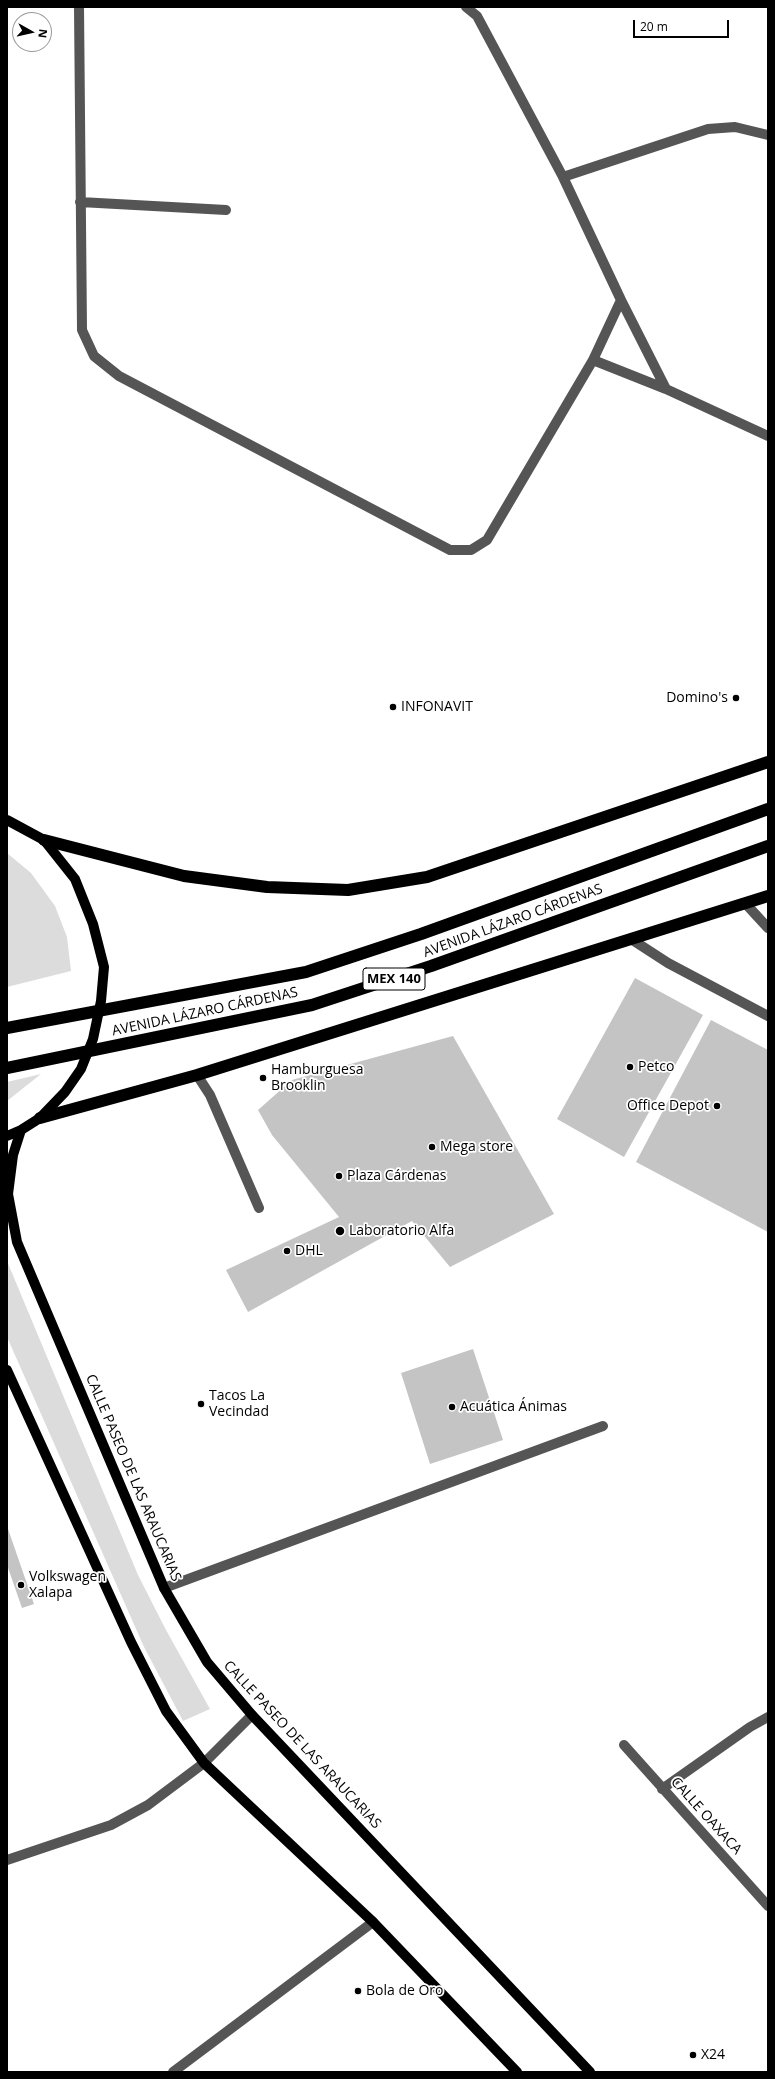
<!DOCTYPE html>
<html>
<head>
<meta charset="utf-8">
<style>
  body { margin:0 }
  #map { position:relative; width:775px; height:2079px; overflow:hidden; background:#fff; font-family:"Open Sans",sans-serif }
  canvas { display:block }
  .frame { position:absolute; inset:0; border:8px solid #000; pointer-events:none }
  .north { position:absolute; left:12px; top:12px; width:40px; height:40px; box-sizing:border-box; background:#fff; border:1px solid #999; border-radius:50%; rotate:98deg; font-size:11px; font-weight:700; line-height:16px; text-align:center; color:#000 }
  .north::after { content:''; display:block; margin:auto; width:14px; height:18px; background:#000; clip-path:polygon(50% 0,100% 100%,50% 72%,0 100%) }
  .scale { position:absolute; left:633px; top:20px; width:96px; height:18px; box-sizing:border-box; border:2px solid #000; border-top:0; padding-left:5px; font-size:12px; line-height:14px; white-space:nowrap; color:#000; -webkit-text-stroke:3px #fff; paint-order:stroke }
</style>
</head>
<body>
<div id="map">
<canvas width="775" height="2079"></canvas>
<div class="frame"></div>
<div class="north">N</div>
<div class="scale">20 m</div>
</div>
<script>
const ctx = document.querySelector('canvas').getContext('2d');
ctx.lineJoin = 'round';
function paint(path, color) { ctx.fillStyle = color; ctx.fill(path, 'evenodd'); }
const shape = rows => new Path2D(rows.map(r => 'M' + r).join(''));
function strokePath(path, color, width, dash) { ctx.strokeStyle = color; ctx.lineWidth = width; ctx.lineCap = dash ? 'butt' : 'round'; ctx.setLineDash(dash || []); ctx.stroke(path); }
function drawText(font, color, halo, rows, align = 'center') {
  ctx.font = font + ' "Open Sans",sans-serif'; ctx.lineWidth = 3.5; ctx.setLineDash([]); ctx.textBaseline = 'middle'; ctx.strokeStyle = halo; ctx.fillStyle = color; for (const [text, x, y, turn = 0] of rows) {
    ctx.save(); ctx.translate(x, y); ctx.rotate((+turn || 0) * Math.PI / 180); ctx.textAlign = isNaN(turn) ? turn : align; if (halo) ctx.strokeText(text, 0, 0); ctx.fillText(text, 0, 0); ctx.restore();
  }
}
paint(shape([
  [7,853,31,873,55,906,67,937,71,971,7,987],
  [41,1074,7,1101,7,1082],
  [7,1261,138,1575,166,1630,210,1709,183,1721,144,1647,7,1337]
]), '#dcdcdc');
paint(shape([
  [635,978,703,1015,624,1157,557,1119],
  [711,1020,768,1050,768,1232,636,1162],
  [453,1036,554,1214,450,1267,412,1221,248,1312,226,1270,339,1217,272,1135,258,1110,292,1080],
  [473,1349,503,1440,430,1464,401,1373],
  [7,1526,34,1604,22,1608,7,1565]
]), '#c4c4c4');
strokePath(shape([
  [79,7,82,330,94,356,119,376,450,550,471,550,487,540,593,360,621,300],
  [466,7,477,16,563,177,621,300,666,389],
  [563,177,708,129,735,127,768,135],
  [80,202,226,210],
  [593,360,666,389,768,436],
  [745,903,768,928],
  [631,939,668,963,768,1016],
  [197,1075,210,1095,259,1208],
  [164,1588,603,1426],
  [624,1745,768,1906],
  [662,1789,750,1727,768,1717],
  [7,1860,111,1825,148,1805,204,1763,252,1715],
  [173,2072,373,1922]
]), '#555', 10);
strokePath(shape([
  [7,820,44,840,75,879,93,924,104,967,101,1001,93,1039,81,1069,65,1092,40,1118,21,1130,7,1136],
  [21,1130,13,1155,8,1194,17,1242,164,1588,207,1662,252,1715,590,2072],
  [7,1370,131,1642,166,1711,204,1763,373,1922,517,2072]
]), '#000', 10);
strokePath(shape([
  [44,840,184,876,267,887,348,890,427,877,768,762],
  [7,1028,306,972,421,934,768,809],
  [7,1068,312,1005,431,966,768,846],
  [40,1118,197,1075,768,896]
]), '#000', 12);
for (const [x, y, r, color] of [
  [736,698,4,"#000"],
  [393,707,4,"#000"],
  [630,1067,4,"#000"],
  [263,1078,4,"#000"],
  [717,1106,4,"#000"],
  [432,1147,4,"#000"],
  [339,1176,4,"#000"],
  [340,1231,5,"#000"],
  [287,1251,4,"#000"],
  [201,1404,4,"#000"],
  [452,1407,4,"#000"],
  [21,1585,4,"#000"],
  [358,1991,4,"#000"],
  [693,2055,4,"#000"]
]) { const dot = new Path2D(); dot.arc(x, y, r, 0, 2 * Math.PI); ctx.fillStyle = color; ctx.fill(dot); strokePath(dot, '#fff', 1.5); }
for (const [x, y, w] of [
  [394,979,62]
]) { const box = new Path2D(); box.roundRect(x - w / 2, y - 11, w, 22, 3); ctx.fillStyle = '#fff'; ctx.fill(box); strokePath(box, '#000', 1); }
drawText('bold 13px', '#000', null, [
  ["MEX 140",394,979]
]);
drawText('14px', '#000', '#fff', [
  ["Domino's",728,698,"right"],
  ["INFONAVIT",401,707],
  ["Petco",638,1067],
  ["Hamburguesa",271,1070],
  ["Brooklin",271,1086],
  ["Office Depot",709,1106,"right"],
  ["Mega store",440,1147],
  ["Plaza Cárdenas",347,1176],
  ["Laboratorio Alfa",349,1231],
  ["DHL",295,1251],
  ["Tacos La",209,1396],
  ["Vecindad",209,1412],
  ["Acuática Ánimas",460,1407],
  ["Volkswagen",29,1577],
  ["Xalapa",29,1593],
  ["Bola de Oro",366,1991],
  ["X24",701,2055]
], 'left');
drawText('14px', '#000', '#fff', [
  ["AVENIDA LÁZARO CÁRDENAS",513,921,-20],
  ["AVENIDA LÁZARO CÁRDENAS",205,1012,-12],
  ["CALLE PASEO DE LAS ARAUCARIAS",133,1478,67],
  ["CALLE PASEO DE LAS ARAUCARIAS",302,1745,47],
  ["CALLE OAXACA",706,1816,48]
]);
</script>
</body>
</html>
